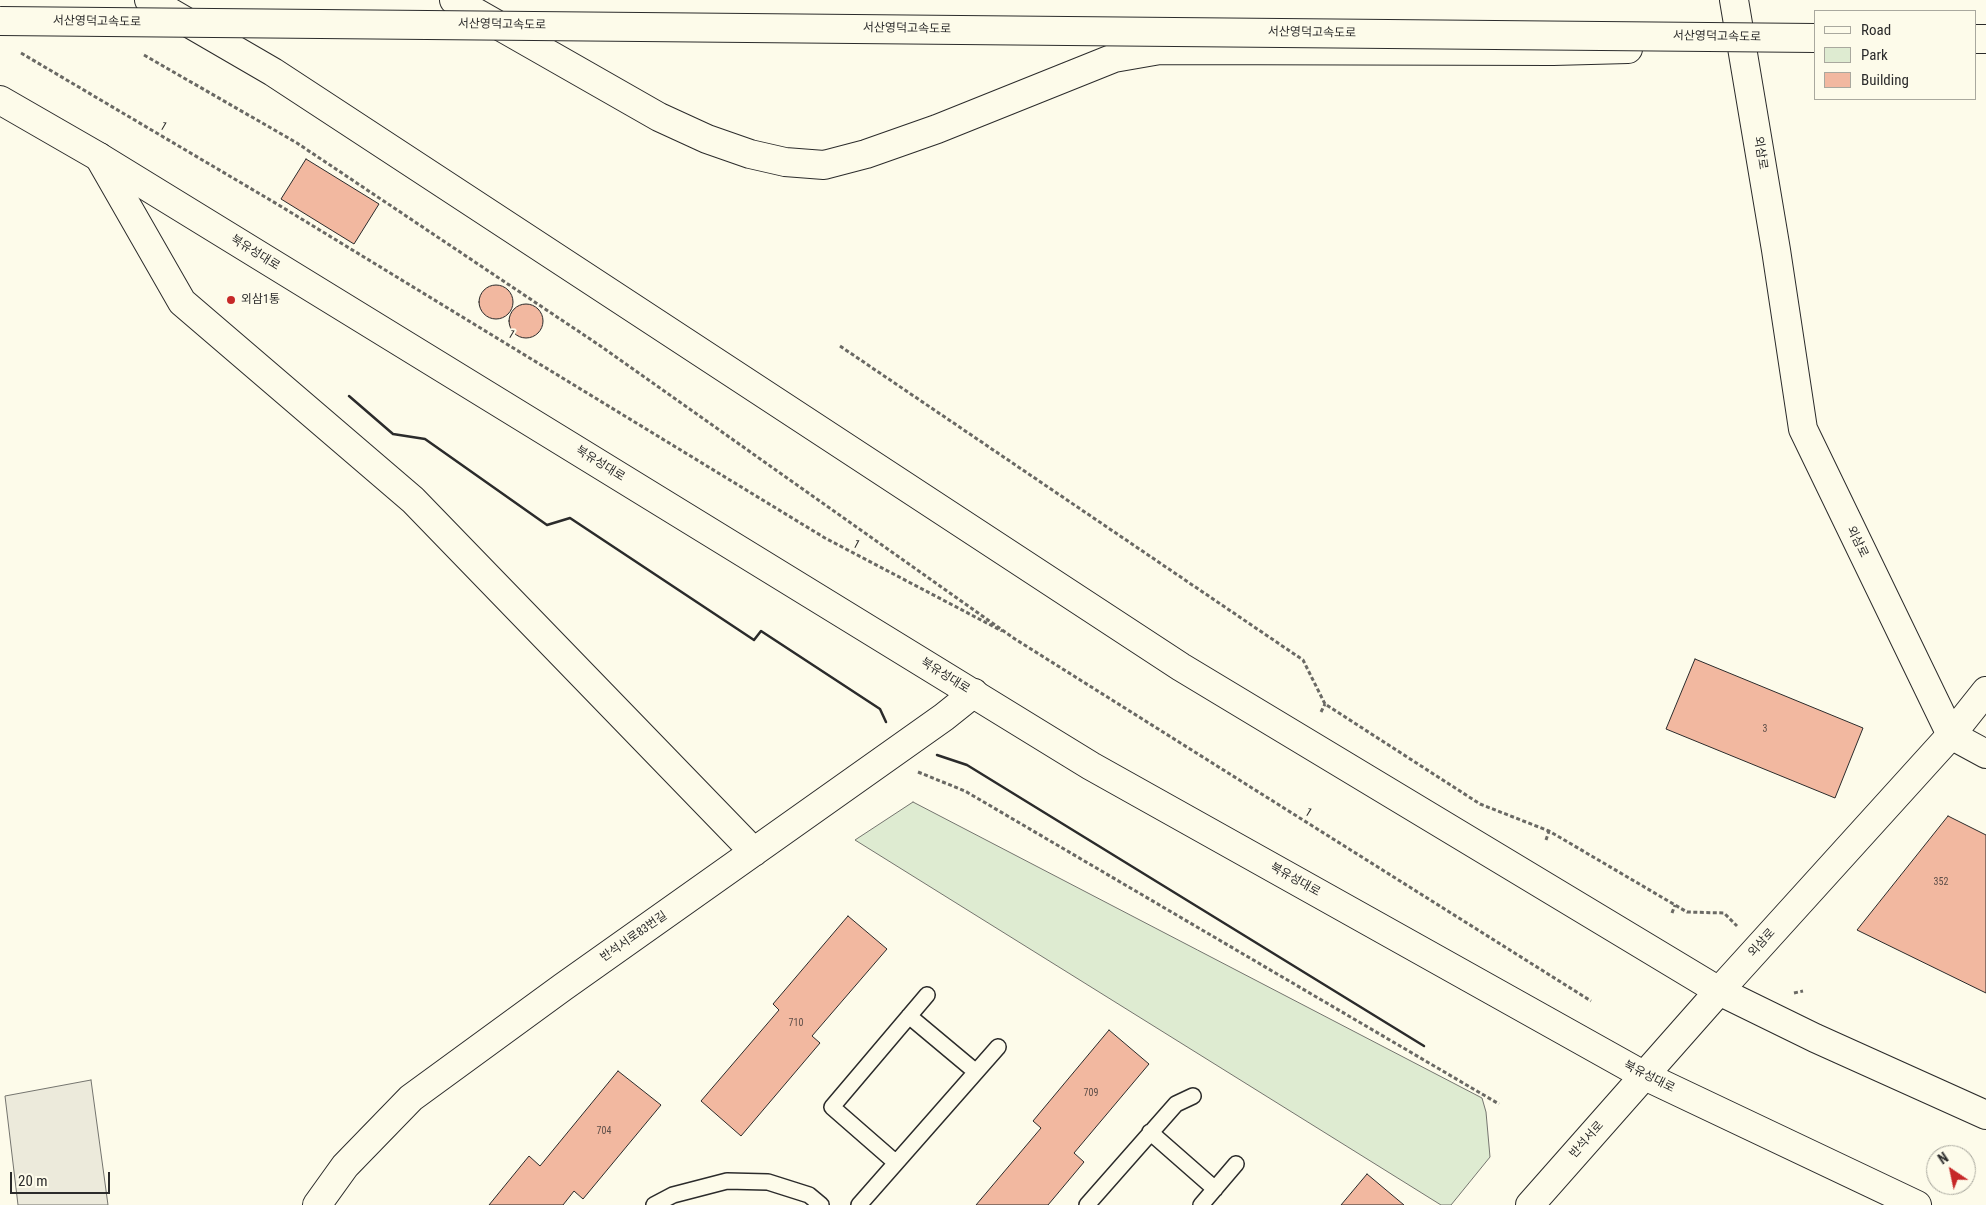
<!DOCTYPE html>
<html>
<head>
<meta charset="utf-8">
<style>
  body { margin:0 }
  #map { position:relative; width:1986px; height:1205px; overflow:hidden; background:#fdfbea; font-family:"Roboto Condensed",sans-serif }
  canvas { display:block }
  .legend { position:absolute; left:1814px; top:10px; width:162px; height:90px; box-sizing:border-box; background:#fdfbea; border:1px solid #a9a89e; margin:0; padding:6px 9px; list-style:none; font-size:15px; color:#2b2b2b }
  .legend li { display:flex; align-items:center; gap:10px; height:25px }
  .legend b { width:25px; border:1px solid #a9a89e }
  .north { position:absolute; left:1926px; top:1145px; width:50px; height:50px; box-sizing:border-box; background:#fdfbea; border:1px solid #a9a89e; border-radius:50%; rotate:326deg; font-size:14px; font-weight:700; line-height:20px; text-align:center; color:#2b2b2b }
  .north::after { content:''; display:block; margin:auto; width:18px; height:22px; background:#c62828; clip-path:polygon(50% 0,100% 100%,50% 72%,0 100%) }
  .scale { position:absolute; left:10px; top:1172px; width:100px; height:22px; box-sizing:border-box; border:2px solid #2b2b2b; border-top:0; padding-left:6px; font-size:15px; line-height:18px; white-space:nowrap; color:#2b2b2b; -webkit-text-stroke:4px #fdfbea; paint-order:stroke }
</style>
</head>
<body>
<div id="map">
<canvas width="1986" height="1205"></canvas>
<ul class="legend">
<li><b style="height:6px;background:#fdfbea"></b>Road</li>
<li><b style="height:14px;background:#deebd1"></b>Park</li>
<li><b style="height:14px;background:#f2b8a0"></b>Building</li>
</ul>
<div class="north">N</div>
<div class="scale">20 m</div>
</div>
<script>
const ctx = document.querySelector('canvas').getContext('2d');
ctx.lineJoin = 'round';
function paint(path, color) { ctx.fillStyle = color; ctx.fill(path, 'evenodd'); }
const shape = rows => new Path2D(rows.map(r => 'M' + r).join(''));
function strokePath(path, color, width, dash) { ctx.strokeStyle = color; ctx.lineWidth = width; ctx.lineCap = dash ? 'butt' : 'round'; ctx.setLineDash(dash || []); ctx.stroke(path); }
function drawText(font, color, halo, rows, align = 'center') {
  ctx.font = font + ' "Roboto Condensed","Noto Sans KR",sans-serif'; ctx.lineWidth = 4; ctx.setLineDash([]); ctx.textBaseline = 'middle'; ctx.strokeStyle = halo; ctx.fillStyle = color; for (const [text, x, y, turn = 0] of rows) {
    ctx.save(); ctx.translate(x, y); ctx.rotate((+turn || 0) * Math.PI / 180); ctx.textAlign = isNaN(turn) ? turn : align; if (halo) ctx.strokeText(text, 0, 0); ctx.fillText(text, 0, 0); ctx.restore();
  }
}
const green = shape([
  [913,802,1482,1098,1486,1112,1490,1157,1451,1205,1441,1205,855,840,913,802]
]);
paint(green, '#deebd1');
strokePath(green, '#74746e', 1);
const parking = shape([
  [91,1080,108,1205,18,1205,5,1096,91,1080]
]);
paint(parking, '#eceadb');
strokePath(parking, '#74746e', 1);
const building = shape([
  [306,159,379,204,354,244,281,199,306,159],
  '479 302a17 17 0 1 1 34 0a17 17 0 1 1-34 0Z',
  '509 321a17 17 0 1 1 34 0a17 17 0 1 1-34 0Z',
  [1695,659,1863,728,1835,798,1666,729,1695,659],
  [1948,816,1986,835,1986,993,1857,930,1948,816],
  [848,916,887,949,812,1036,820,1043,741,1136,701,1101,779,1010,773,1004,848,916],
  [1109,1030,1149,1064,1074,1153,1084,1162,1048,1205,976,1205,1041,1128,1033,1121,1109,1030],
  [618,1071,661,1105,583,1199,574,1191,563,1205,489,1205,529,1156,540,1166,618,1071],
  [1367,1174,1404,1205,1341,1205,1367,1174]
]);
paint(building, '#f2b8a0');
strokePath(building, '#2b2b2b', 1);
const lane = shape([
  [909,1016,976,1072],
  [1150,1132,1215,1189],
  [895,1162,832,1107,927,995],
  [654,1205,673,1195,727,1181,768,1182,809,1195,821,1205],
  [859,1205,998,1047],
  [1087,1205,1176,1104,1193,1096],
  [1201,1205,1236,1164]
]);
const street = shape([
  [454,0,659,117,707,139,750,154,785,162,824,165,866,154,937,129,1114,58,1160,50,1553,51,1628,49],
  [1734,0,1776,250,1803,429,1951,735,1986,754],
  [99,157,182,302,413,500,754,852],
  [317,1205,345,1166,411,1098,563,987,944,717,974,693],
  [1530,1205,1719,991]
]);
const secondary = shape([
  [1719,991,1951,735,1986,691]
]);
const primary = shape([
  [1719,991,1815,1038,1986,1115],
  [1645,1076,1917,1205]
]);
const highway = shape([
  [149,0,273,72,1181,667,1719,991],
  [1975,39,1986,39],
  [0,100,99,157,1091,766,1645,1076]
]);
strokePath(lane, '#2b2b2b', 18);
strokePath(street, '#2b2b2b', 30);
strokePath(secondary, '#2b2b2b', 30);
strokePath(primary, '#2b2b2b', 30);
strokePath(highway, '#2b2b2b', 30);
strokePath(shape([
  [21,53,277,204,825,538,1002,631],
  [144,55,297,143,599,345,1015,639,1591,1001],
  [840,346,1303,660,1325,704,1480,804,1549,831,1687,912,1724,913,1737,926],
  [1321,712,1325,704],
  [918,772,965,791,1499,1104],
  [1546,840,1549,831],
  [1672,913,1675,905],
  [1794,993,1803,991]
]), '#6a6964', 3, [4, 2.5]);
strokePath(lane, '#fdfbea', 15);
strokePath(street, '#fdfbea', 28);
strokePath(secondary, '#fdfbea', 28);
strokePath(primary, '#fdfbea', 28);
strokePath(highway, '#fdfbea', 28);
const highwayBridge = shape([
  [0,21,1815,38]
]);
strokePath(highwayBridge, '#2b2b2b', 30, []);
strokePath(highwayBridge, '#fdfbea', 28);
strokePath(shape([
  [349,396,393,434,425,439,547,525,570,518,754,640,761,631,880,709,886,722],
  [937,755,967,765,1424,1046]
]), '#2b2b2b', 2.5);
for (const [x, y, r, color] of [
  [231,300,5,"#c62828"]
]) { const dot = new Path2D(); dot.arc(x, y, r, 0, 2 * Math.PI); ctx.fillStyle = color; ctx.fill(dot); strokePath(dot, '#fdfbea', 2); }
drawText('10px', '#5d4e48', null, [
  ["3",1765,729],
  ["352",1941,882],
  ["710",796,1023],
  ["709",1091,1093],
  ["704",604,1131]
]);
drawText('12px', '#2b2b2b', '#fdfbea', [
  ["서산영덕고속도로",97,22,1],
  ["서산영덕고속도로",502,25,1],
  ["서산영덕고속도로",907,29,1],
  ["서산영덕고속도로",1312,33,1],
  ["서산영덕고속도로",1717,37,1],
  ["1",163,127,31],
  ["외삼로",1760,153,81],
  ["북유성대로",255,253,32],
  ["1",511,335,31],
  ["북유성대로",600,464,32],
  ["외삼로",1857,542,64],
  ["1",856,545,28],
  ["북유성대로",945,676,32],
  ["1",1308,813,32],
  ["북유성대로",1295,880,29],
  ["반석서로83번길",634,937,-35],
  ["외삼로",1762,943,-48],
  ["북유성대로",1649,1077,27],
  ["반석서로",1587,1140,-48]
]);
drawText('12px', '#2b2b2b', '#fdfbea', [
  ["외삼1통",241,300]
], 'left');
</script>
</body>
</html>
